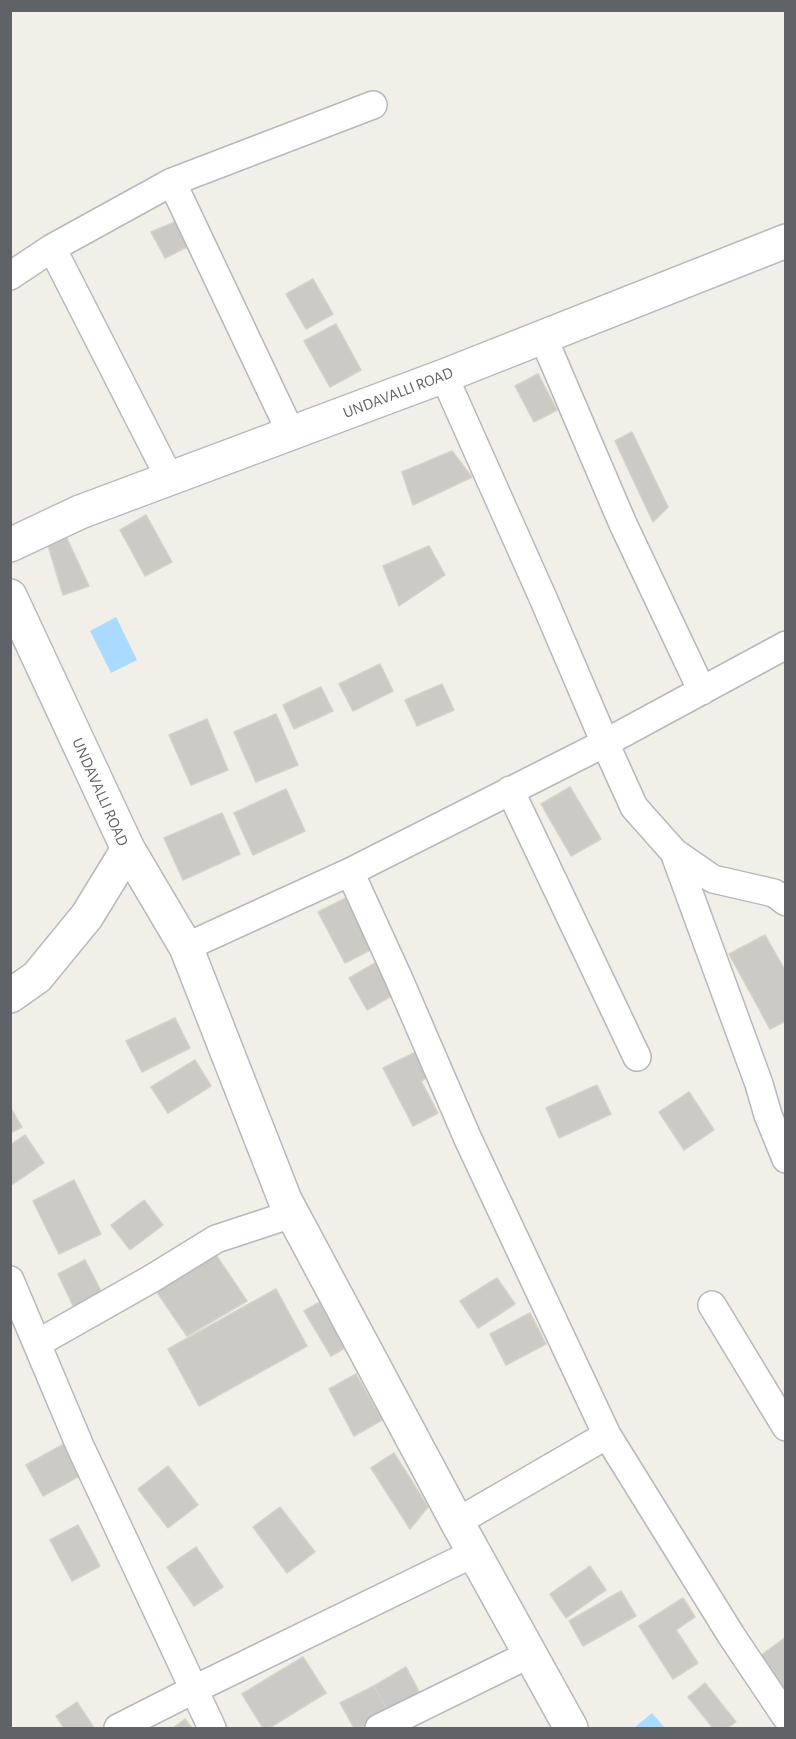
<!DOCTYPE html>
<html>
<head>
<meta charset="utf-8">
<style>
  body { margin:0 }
  #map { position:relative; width:796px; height:1739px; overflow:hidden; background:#f1efe8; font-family:"Alegreya Sans",sans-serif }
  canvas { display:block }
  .frame { position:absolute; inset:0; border:12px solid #5f6368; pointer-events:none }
</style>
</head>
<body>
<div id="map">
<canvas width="796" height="1739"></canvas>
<div class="frame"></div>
</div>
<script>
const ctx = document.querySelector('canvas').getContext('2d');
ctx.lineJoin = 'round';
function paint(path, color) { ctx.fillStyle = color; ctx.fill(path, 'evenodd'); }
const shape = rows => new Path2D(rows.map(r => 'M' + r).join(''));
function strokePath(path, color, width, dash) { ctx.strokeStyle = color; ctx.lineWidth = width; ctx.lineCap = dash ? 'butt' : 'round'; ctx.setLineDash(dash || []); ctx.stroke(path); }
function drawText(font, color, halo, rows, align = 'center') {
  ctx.font = font + ' "Alegreya Sans",sans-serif'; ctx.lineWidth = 4.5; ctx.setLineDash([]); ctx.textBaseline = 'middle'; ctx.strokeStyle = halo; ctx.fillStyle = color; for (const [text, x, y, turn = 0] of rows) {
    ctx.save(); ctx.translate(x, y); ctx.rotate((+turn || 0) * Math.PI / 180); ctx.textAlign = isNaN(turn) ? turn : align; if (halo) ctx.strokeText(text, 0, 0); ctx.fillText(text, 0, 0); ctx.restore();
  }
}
paint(shape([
  [116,617,137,660,111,673,90,631],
  [652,1713,665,1728,634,1728]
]), '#aadaff');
const building = shape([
  [175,222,189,246,165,258,151,232,175,222],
  [313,279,333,314,306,329,286,294,313,279],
  [336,324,361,370,330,387,304,341,336,324],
  [538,374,557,410,534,422,515,386,538,374],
  [632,432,668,507,653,522,615,441,632,432],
  [452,451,472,477,413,505,402,472,452,451],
  [146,515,172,562,145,576,120,530,146,515],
  [64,532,89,586,63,595,46,539,64,532],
  [429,546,445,575,399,606,383,566,429,546],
  [380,664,393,691,353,711,339,684,380,664],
  [442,684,454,710,417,726,405,700,442,684],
  [321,687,333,711,294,729,283,705,321,687],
  [276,714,298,765,256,782,234,732,276,714],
  [207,719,228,770,191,785,169,735,207,719],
  [570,787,601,839,571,856,541,804,570,787],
  [286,789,305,831,253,855,234,813,286,789],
  [222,813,240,854,183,880,164,838,222,813],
  [348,897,374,948,345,963,318,912,348,897],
  [765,935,786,972,786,1021,770,1029,729,954,765,935],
  [377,962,395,994,367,1010,349,978,377,962],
  [175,1018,190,1048,142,1072,126,1041,175,1018],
  [418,1051,431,1075,421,1081,438,1113,413,1126,383,1068,418,1051],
  [195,1060,211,1086,168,1113,151,1087,195,1060],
  [597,1085,611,1114,559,1138,546,1108,597,1085],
  [689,1092,714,1130,684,1150,659,1112,689,1092],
  [10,1107,22,1127,10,1133,10,1107],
  [25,1135,44,1163,10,1186,10,1145,25,1135],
  [74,1180,101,1234,59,1254,33,1201,74,1180],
  [144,1200,163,1225,130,1250,111,1225,144,1200],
  [210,1246,247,1301,187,1336,152,1285,210,1246],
  [85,1260,102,1293,75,1310,58,1274,85,1260],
  [497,1278,515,1304,478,1328,460,1301,497,1278],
  [276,1289,307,1346,199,1406,168,1349,276,1289],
  [322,1301,348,1346,331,1356,304,1311,322,1301],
  [530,1313,546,1344,506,1365,490,1334,530,1313],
  [356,1374,382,1420,354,1436,329,1389,356,1374],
  [64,1444,81,1475,43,1496,26,1465,64,1444],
  [394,1453,428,1507,410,1529,371,1468,394,1453],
  [168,1466,198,1505,168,1528,138,1489,168,1466],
  [280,1507,315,1552,287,1573,253,1527,280,1507],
  [78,1525,100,1566,72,1581,50,1540,78,1525],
  [196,1547,223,1587,194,1606,167,1567,196,1547],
  [590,1566,606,1590,566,1618,550,1594,590,1566],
  [621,1591,636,1616,583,1646,569,1621,621,1591],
  [683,1598,695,1617,676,1630,698,1663,673,1679,639,1626,683,1598],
  [786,1637,786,1689,760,1656,786,1637],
  [303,1657,326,1693,269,1728,263,1728,242,1694,303,1657],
  [406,1667,422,1697,389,1713,374,1686,406,1667],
  [705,1683,736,1722,727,1728,713,1728,688,1697,705,1683],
  [374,1686,389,1713,359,1728,354,1728,340,1703,374,1686],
  [77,1702,94,1728,64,1728,56,1716,77,1702],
  [185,1719,192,1728,173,1728,185,1719]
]);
paint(building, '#cccac5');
strokePath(building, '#d6d1c6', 1.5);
const minor = shape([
  [172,182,291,433],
  [52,248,170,479],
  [10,276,52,248,172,182,373,105],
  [543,337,623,524,702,691],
  [444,376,543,598,605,743,634,807,674,852,713,879,774,893,786,902],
  [510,790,637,1057],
  [674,852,759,1084,768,1115,786,1159],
  [350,872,398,977,468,1139,607,1435,731,1635,786,1717],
  [186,947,350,872,605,743,786,645],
  [10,1280,80,1446,212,1728],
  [712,1305,786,1427],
  [38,1343,151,1279,216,1239,292,1214],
  [457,1522,607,1435],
  [118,1728,195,1689,474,1553],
  [379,1728,530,1654]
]);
const tertiary = shape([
  [128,849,186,947,285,1200,457,1522,571,1728]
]);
const secondary = shape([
  [10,545,80,512,444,376,786,241],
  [10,596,128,849,87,916,37,977,10,996]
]);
strokePath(minor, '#b5b8bc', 30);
strokePath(tertiary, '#b5b8bc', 36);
strokePath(secondary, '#b6babf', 36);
strokePath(minor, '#fff', 27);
strokePath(tertiary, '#fff', 33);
strokePath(secondary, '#fff', 33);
drawText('16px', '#5f6368', '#fff', [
  ["UNDAVALLI ROAD",398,393,-21],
  ["UNDAVALLI ROAD",100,792,66]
]);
</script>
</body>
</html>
